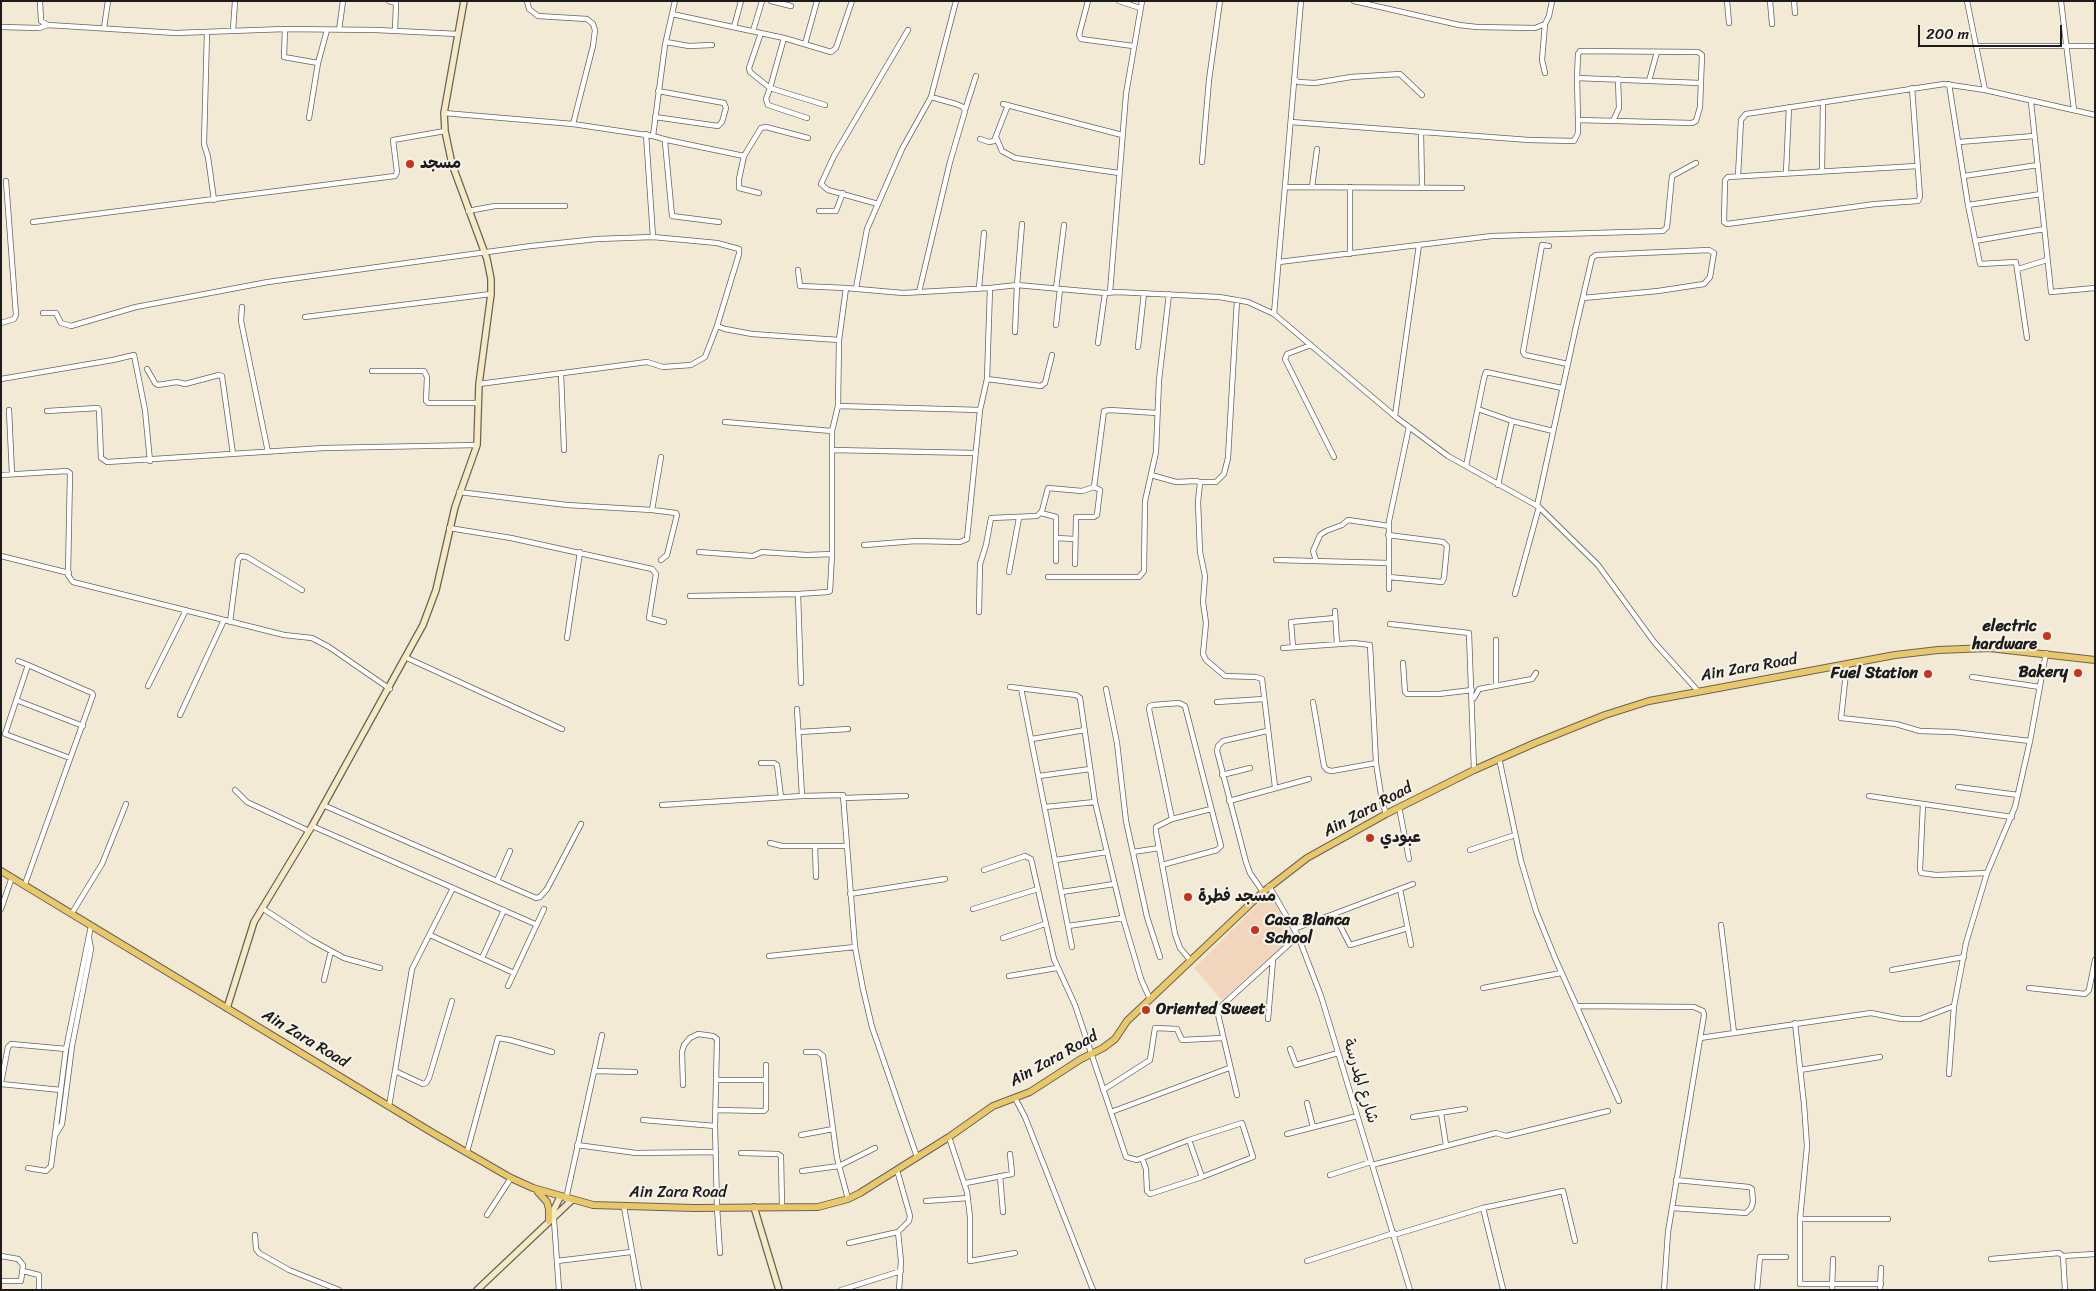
<!DOCTYPE html>
<html>
<head>
<meta charset="utf-8">
<style>
  body { margin:0 }
  #map { position:relative; width:2096px; height:1291px; overflow:hidden; background:#f2ead5; font-family:Sriracha,sans-serif }
  canvas { display:block }
  .frame { position:absolute; inset:0; border:2px solid #1c1c1c; pointer-events:none }
  .scale { position:absolute; left:1918px; top:25px; width:144px; height:22px; box-sizing:border-box; border:2px solid #1c1c1c; border-top:0; padding-left:6px; font-size:15px; line-height:18px; white-space:nowrap; color:#1c1c1c; -webkit-text-stroke:4px #f7f3e8; paint-order:stroke }
</style>
</head>
<body>
<div id="map">
<canvas width="2096" height="1291"></canvas>
<div class="frame"></div>
<div class="scale">200 m</div>
</div>
<script>
const ctx = document.querySelector('canvas').getContext('2d');
ctx.lineJoin = 'round';
function paint(path, color) { ctx.fillStyle = color; ctx.fill(path, 'evenodd'); }
const shape = rows => new Path2D(rows.map(r => 'M' + r).join(''));
function strokePath(path, color, width, dash) { ctx.strokeStyle = color; ctx.lineWidth = width; ctx.lineCap = dash ? 'butt' : 'round'; ctx.setLineDash(dash || []); ctx.stroke(path); }
function drawText(font, color, halo, rows, align = 'center') {
  ctx.font = font + ' Sriracha,"Playpen Sans Arabic",sans-serif'; ctx.lineWidth = 4; ctx.setLineDash([]); ctx.textBaseline = 'middle'; ctx.strokeStyle = halo; ctx.fillStyle = color; for (const [text, x, y, turn = 0] of rows) {
    ctx.save(); ctx.translate(x, y); ctx.rotate((+turn || 0) * Math.PI / 180); ctx.textAlign = isNaN(turn) ? turn : align; if (halo) ctx.strokeText(text, 0, 0); ctx.fillText(text, 0, 0); ctx.restore();
  }
}
paint(shape([
  [1266,896,1274,898,1292,938,1222,1000,1194,968]
]), '#f1d5bd');
const street = shape([
  [40,1,41,21,48,25,176,33,285,29,376,30,458,34],
  [389,1,396,3,395,31],
  [527,1,529,9,538,16,587,19,593,24,595,30,593,46,573,124],
  [771,1,791,6],
  [1088,1,1079,35,1081,39,1133,46],
  [1119,1,1140,8],
  [1354,1,1459,25,1477,27,1535,28,1545,24,1549,16,1552,1],
  [1727,1,1729,23],
  [1770,1,1772,24],
  [1794,1,1795,13],
  [1967,1,1985,90],
  [2061,1,2074,110],
  [672,14,784,38,831,52,836,48,852,1],
  [1545,24,1542,60,1545,73],
  [1,27,39,28,48,25],
  [734,27,741,1],
  [104,28,108,1],
  [285,29,284,57,318,63],
  [233,30,235,1],
  [339,30,343,1],
  [753,31,762,1],
  [207,32,204,144,208,157,214,200],
  [761,33,749,68,750,72,770,88,766,99,768,105,807,118],
  [784,38,770,88,825,105],
  [666,42,689,46,712,45],
  [805,44,817,1],
  [1976,46,2095,46],
  [1294,78,1298,82,1315,83,1351,77,1400,74,1422,95],
  [1577,78,1700,83],
  [1649,81,1657,52],
  [1949,84,1968,205,1980,264,2016,262,2027,338],
  [1912,88,1920,197,1918,201,1875,204,1727,224,1724,222,1725,180,1728,177,1917,166],
  [2031,102,2051,292,2095,288],
  [1003,104,1122,135],
  [965,110,976,76],
  [444,113,573,124,653,136,665,45,675,1],
  [655,117,718,126,722,122,726,108,724,103,658,91],
  [309,118,318,63,327,30],
  [1613,121,1619,108,1618,79],
  [1291,122,1529,140,1574,141,1578,133,1578,120,1577,78,1578,54,1580,51,1698,52,1702,55,1700,107,1696,121,1692,123,1578,120],
  [1421,132,1422,187],
  [646,134,653,237],
  [653,136,667,140,744,156,761,128,766,127,808,138],
  [996,137,1002,151,1015,158,1119,173],
  [980,139,989,142,994,141,1008,105],
  [667,140,665,142,672,216,719,222],
  [1959,142,2034,136],
  [744,156,739,179,739,188,759,193],
  [1202,162,1209,80,1220,1],
  [1822,171,1823,102],
  [1786,173,1789,107],
  [1738,176,1741,120,1746,114,1944,84,1985,90,2095,115],
  [1964,176,2038,165],
  [1285,187,1462,188],
  [1312,187,1317,149],
  [878,204,828,190,821,184,834,156,908,30],
  [1968,205,2041,194],
  [468,211,495,206,565,206],
  [819,211,836,211,843,193],
  [33,222,395,176,397,172,393,140,445,131],
  [1975,241,2044,229],
  [1549,246,1542,245,1523,352,1525,355,1568,364],
  [1350,254,1350,187],
  [1279,262,1492,236,1663,231,1667,227,1672,176,1696,163],
  [2018,269,2047,260],
  [798,270,800,286,846,288],
  [856,288,867,229,902,149,931,97,956,1],
  [979,288,984,233],
  [1056,289,1064,225],
  [919,292,950,162,965,111,963,107,956,104,931,97],
  [1110,292,1126,94,1142,1],
  [242,307,241,321,268,452],
  [43,313,56,313,61,323,71,326,136,307,268,282,531,246,597,239,653,237,717,243,739,249,739,254,717,326,725,329,752,334,839,340],
  [1274,314,1301,1],
  [305,317,491,294],
  [1,323,14,319,16,315,6,181],
  [1056,325,1060,289],
  [1015,332,1017,285,1022,224],
  [1098,343,1105,293],
  [1311,345,1287,354,1285,359,1334,457],
  [1138,347,1144,293],
  [147,369,155,383,158,385,177,382,185,384,219,375,222,376,233,454],
  [372,371,424,371,427,377,426,401,428,403,478,403],
  [561,373,564,450],
  [1,379,113,360,134,355,145,410,150,461],
  [987,379,1041,386,1045,383,1052,355],
  [479,384,647,362,663,367,691,365,705,357,717,326],
  [838,406,980,410],
  [1478,409,1512,421,1553,431],
  [9,410,12,474],
  [47,411,98,408,99,410,101,458,107,462,324,448,477,445],
  [1395,416,1419,245],
  [725,422,832,431],
  [833,450,975,453],
  [1466,466,1484,378,1486,372,1562,388],
  [1,475,67,471,70,473,68,575,73,582,284,635,312,638,329,647,390,689],
  [1151,475,1176,482,1197,481,1200,483,1198,502,1200,552,1205,576,1203,602,1206,623,1203,654,1206,660,1225,676,1256,677,1262,679,1275,787],
  [1199,482,1216,482,1224,474,1228,458,1237,300],
  [1498,485,1512,421],
  [459,492,567,505,652,510,661,457],
  [1537,506,1575,331,1592,258,1596,255,1709,250,1714,253,1710,277,1704,284,1658,291,1583,298],
  [652,510,676,513,677,515,667,555,661,560],
  [1041,513,1056,517,1056,561],
  [449,528,511,538,652,569,656,574,649,618,664,622],
  [1388,535,1443,542,1447,546,1444,578,1442,582,1389,577],
  [1056,538,1075,539],
  [864,545,916,541,960,542,967,539,980,410,987,379,990,288],
  [699,552,753,556,762,552,807,555,832,554],
  [1,556,69,573],
  [1276,560,1389,563],
  [1316,560,1313,551,1320,535,1326,531,1342,525,1348,520,1389,526],
  [1075,564,1076,517,1094,517,1097,515,1100,490,1094,487],
  [1009,572,1019,518],
  [1048,577,1139,577,1144,571,1145,501,1156,452,1159,380,1169,294],
  [1389,589,1389,521,1409,427],
  [798,594,801,683],
  [1515,594,1539,507],
  [690,596,798,594,828,592,830,591,832,554,832,431,838,406,839,340,846,288,903,293,990,288,1017,285,1105,293,1117,292,1219,297,1248,302,1274,314,1397,418,1448,456,1539,507,1598,565,1654,642,1698,691],
  [1335,611,1337,644],
  [979,612,980,564,986,545,991,518,1037,516,1042,511,1048,488,1082,491,1094,487,1104,411,1110,410,1157,413],
  [230,622,238,560,241,556,247,557,302,590],
  [1390,624,1469,633,1474,770],
  [567,638,580,552],
  [1293,647,1291,622,1335,618],
  [1283,648,1354,643,1370,645,1376,763,1382,801,1386,814],
  [407,658,562,729],
  [18,661,28,665],
  [1403,663,1405,692,1407,694,1439,694,1472,690],
  [1847,664,1841,718,1896,724,1920,731,1953,732,2030,741],
  [1972,677,2040,687],
  [1496,685,1496,640],
  [148,686,186,610],
  [1010,687,1076,695,1080,698,1095,802,1107,852,1123,918,1141,979,1150,999],
  [1021,688,1072,947],
  [1106,689,1117,743,1126,821,1147,917,1160,957],
  [1474,698,1479,689,1532,679,1536,673],
  [16,700,83,726],
  [1217,702,1264,699],
  [1313,702,1324,766,1327,770,1332,771,1376,763],
  [797,709,802,796],
  [180,715,224,620],
  [799,732,848,729],
  [1032,739,1085,730],
  [1499,758,1521,861,1536,911,1555,958,1619,1101],
  [761,763,774,763,777,765,781,797],
  [1222,775,1250,768],
  [1039,776,1090,769],
  [1958,787,2018,795],
  [235,790,247,802,309,831],
  [1869,796,2012,817],
  [843,798,906,796],
  [1229,801,1309,779],
  [1923,804,1920,869,1921,873,1936,875,1987,873],
  [323,805,536,898,540,897,547,889,581,824],
  [662,805,802,796,843,795,855,947,863,989,872,1027,917,1157],
  [1045,807,1095,802],
  [1399,807,1409,859],
  [312,826,535,924],
  [770,843,782,846,847,846],
  [815,846,816,877],
  [1470,850,1515,835],
  [1133,852,1159,848],
  [1056,860,1107,852],
  [1162,865,1217,850,1221,846,1185,706,1179,703,1153,705,1150,706,1149,709,1172,819],
  [984,870,1025,856,1031,859,1054,959,1075,1005,1126,1157,1137,1160,1189,1140],
  [497,881,510,851],
  [25,884,93,695,92,693,28,665,5,734,70,758],
  [1269,886,1298,936,1321,996,1410,1290],
  [1400,889,1411,945],
  [1062,892,1114,884],
  [1263,892,1250,873,1246,862,1217,751,1218,746,1223,741,1267,731],
  [850,894,945,879],
  [262,908,311,940,344,958,380,968],
  [1,909,12,877],
  [973,909,1038,889],
  [72,913,102,864,126,804],
  [1334,914,1350,945,1408,928],
  [1721,925,1734,1033],
  [1068,926,1123,918],
  [1294,929,1413,884],
  [430,935,514,973],
  [1003,938,1045,924],
  [769,956,855,947],
  [482,958,504,910],
  [1191,961,1180,948,1175,934,1156,832,1156,827,1172,819,1211,809],
  [1892,970,1964,957],
  [1009,976,1057,968],
  [324,980,331,951],
  [508,986,544,909],
  [1483,988,1561,973],
  [2029,988,2085,994,2089,990,2095,960],
  [1577,1006,1694,1007,1703,1011,1704,1015,1668,1232,1664,1290],
  [1268,1019,1273,960],
  [1795,1023,1804,1104,1807,1146,1800,1219,1800,1284,1881,1284],
  [1700,1038,1871,1013,1901,1019,1920,1019,1954,1006],
  [1290,1049,1296,1065,1338,1053],
  [806,1052,818,1052,823,1056,837,1158,848,1199],
  [1800,1070,1880,1057],
  [395,1071,412,969,453,888],
  [595,1071,635,1072],
  [1949,1074,1954,1006,1966,943,1987,873,2015,807,2030,741,2046,653],
  [717,1080,766,1080],
  [1,1083,8,1047,11,1044,66,1049],
  [1,1084,61,1090],
  [683,1085,682,1052,684,1045,690,1038,698,1034,713,1036,717,1039,715,1126,717,1207,720,1253],
  [1103,1090,1150,1060,1155,1028,1177,1029,1182,1040,1222,1038],
  [1237,1095,1217,1010,1298,936],
  [1015,1098,1025,1117,1093,1290],
  [1307,1103,1313,1127],
  [389,1106,395,1071,423,1084,426,1083,429,1078,452,1001],
  [716,1110,764,1111,766,1109,766,1065],
  [1111,1112,1229,1068],
  [1441,1113,1446,1145],
  [1413,1117,1465,1109],
  [643,1120,715,1126],
  [56,1134,62,1124,72,1046,91,949,89,938],
  [1287,1134,1357,1116],
  [801,1135,833,1129],
  [949,1137,967,1192,970,1217,970,1261,1015,1253],
  [577,1145,636,1153,716,1152],
  [467,1152,498,1038,510,1040,552,1052],
  [741,1153,778,1154,781,1156,782,1207],
  [1142,1158,1146,1169,1147,1191,1150,1194,1202,1177,1253,1157,1242,1123,1189,1140,1202,1177],
  [1372,1165,1496,1133,1506,1136,1608,1111],
  [28,1168,46,1171,51,1166,66,1049,91,926],
  [897,1170,910,1216,909,1221,898,1232,901,1261,899,1290],
  [802,1171,839,1166,875,1148],
  [1330,1175,1371,1162],
  [1000,1176,1003,1212],
  [966,1183,1012,1174,1010,1154],
  [566,1199,602,1035],
  [926,1201,968,1198],
  [624,1207,639,1290],
  [1483,1208,1503,1289],
  [1672,1208,1746,1213,1751,1208,1753,1202,1752,1189,1749,1187,1676,1180],
  [487,1215,511,1178],
  [1800,1219,1888,1219],
  [554,1220,559,1290],
  [255,1235,256,1249,259,1253,289,1270,339,1290],
  [1394,1235,1483,1208,1563,1191,1575,1241],
  [849,1243,898,1232],
  [1,1256,18,1259,23,1265,21,1281,1,1281],
  [2063,1256,2095,1254],
  [1991,1259,2059,1253,2063,1256,2065,1290],
  [557,1261,631,1252],
  [1307,1261,1394,1233],
  [23,1271,39,1275,39,1290],
  [841,1290,901,1271],
  [1757,1290,1760,1257,1786,1257],
  [1832,1290,1833,1259],
  [1880,1290,1881,1268]
]);
const secondary = shape([
  [227,1008,254,922,312,826,423,625,436,590,455,507,477,445,479,384,491,294,491,279,487,259,452,164,445,131,444,113,464,1],
  [754,1207,779,1290],
  [549,1220,560,1197],
  [477,1290,572,1200]
]);
const primary = shape([
  [1,871,433,1133,511,1178,533,1188,593,1205,694,1208,818,1207,848,1199,860,1193,949,1137,993,1106,1030,1092,1081,1059,1103,1048,1115,1039,1127,1021,1263,892,1307,858,1386,814,1474,770,1535,743,1605,715,1649,701,1895,655,1938,650,1989,648,2095,660],
  [538,1192,547,1202,549,1209,549,1221]
]);
strokePath(street, '#67645d', 6);
strokePath(secondary, '#67645d', 8);
strokePath(primary, '#67645d', 8);
strokePath(street, '#fff', 4.5);
strokePath(secondary, '#f7e9c3', 5.5);
strokePath(primary, '#eac769', 6);
for (const [x, y, r, color] of [
  [410,164,5,"#c8321e"],
  [2047,636,5,"#c8321e"],
  [2078,673,5,"#c8321e"],
  [1928,674,5,"#c8321e"],
  [1370,838,5,"#c8321e"],
  [1188,897,5,"#c8321e"],
  [1255,930,5,"#c8321e"],
  [1146,1010,5,"#c8321e"]
]) { const dot = new Path2D(); dot.arc(x, y, r, 0, 2 * Math.PI); ctx.fillStyle = color; ctx.fill(dot); strokePath(dot, '#f7f3e8', 2); }
drawText('bold 16px', '#1c1c1c', '#f7f3e8', [
  ["مسجد",420,164],
  ["electric",2037,627,"right"],
  ["hardware",2037,645,"right"],
  ["Bakery",2068,673,"right"],
  ["Fuel Station",1918,674,"right"],
  ["عبودي",1380,838],
  ["مسجد فطرة",1198,897],
  ["Casa Blanca",1265,921],
  ["School",1265,939],
  ["Oriented Sweet",1156,1010]
], 'left');
drawText('16px', '#1c1c1c', '#f7f3e8', [
  ["Ain Zara Road",1749,668,-10],
  ["Ain Zara Road",1368,810,-28],
  ["Ain Zara Road",305,1039,31],
  ["Ain Zara Road",1054,1059,-29],
  ["شارع المدرسة",1360,1081,73],
  ["Ain Zara Road",678,1193]
]);
</script>
</body>
</html>
